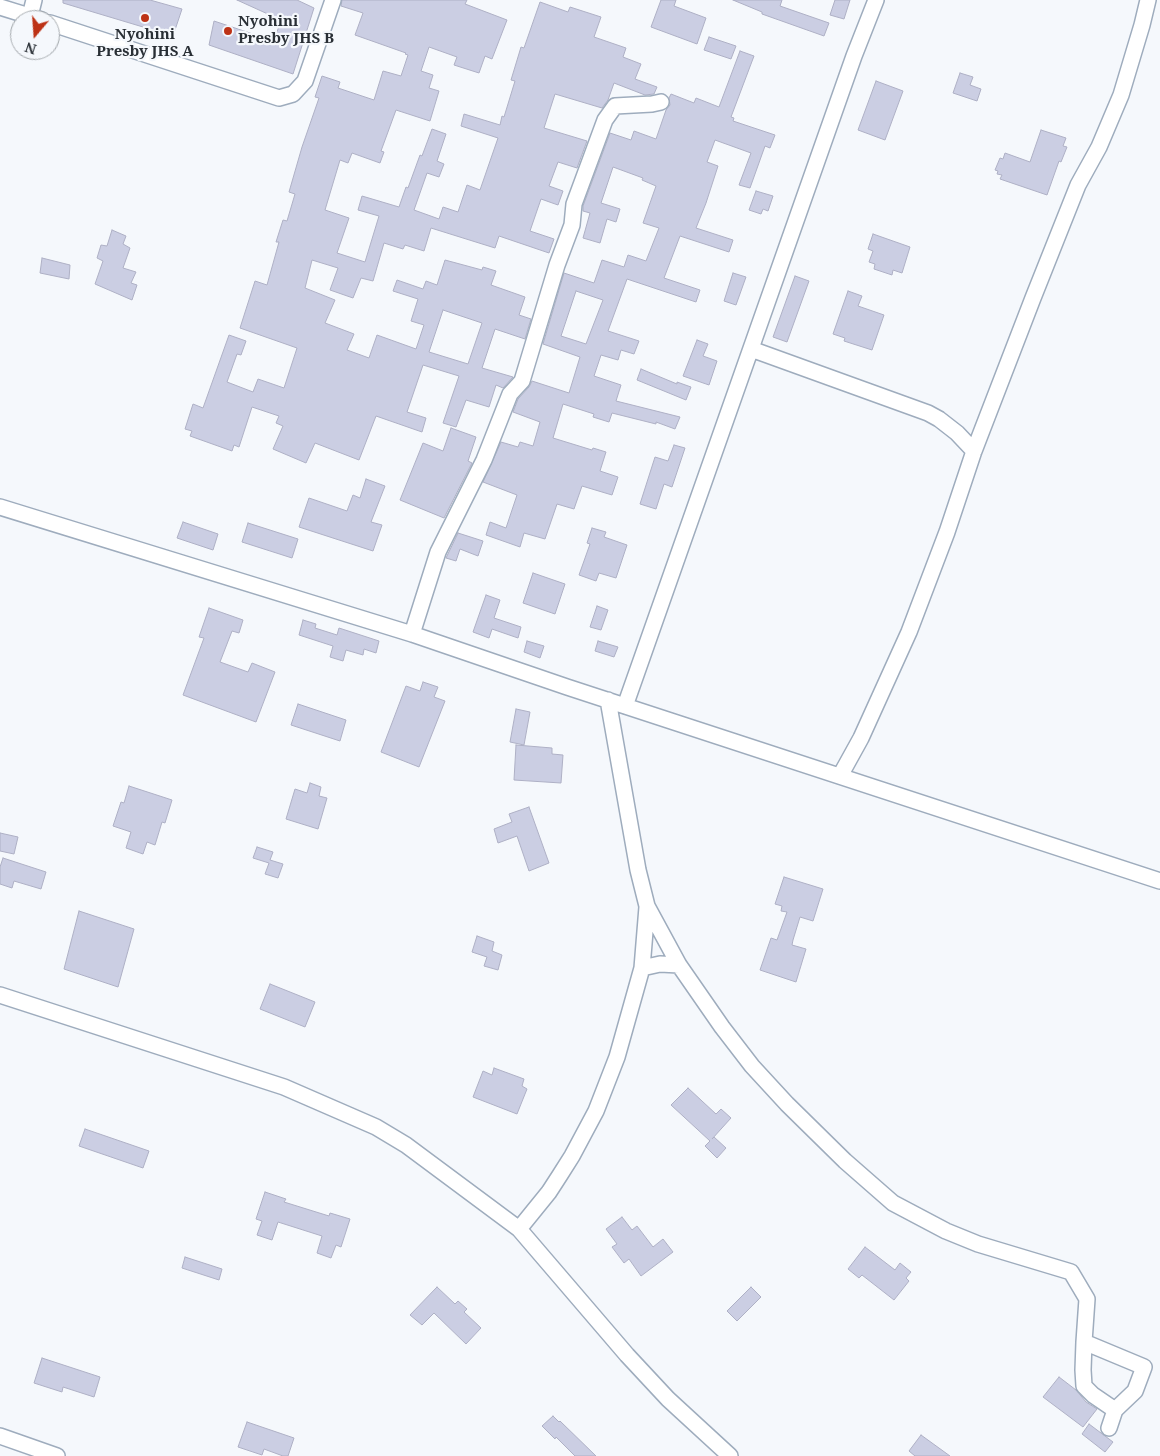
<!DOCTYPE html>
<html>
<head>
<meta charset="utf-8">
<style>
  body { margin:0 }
  #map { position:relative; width:1160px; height:1456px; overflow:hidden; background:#f5f8fc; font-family:"Noto Serif",serif }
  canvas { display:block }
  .north { position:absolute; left:10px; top:10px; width:50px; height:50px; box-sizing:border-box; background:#f5f8fc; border:1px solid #a3a8ac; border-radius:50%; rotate:198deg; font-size:14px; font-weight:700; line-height:20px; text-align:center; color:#292f35 }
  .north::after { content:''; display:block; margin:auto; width:18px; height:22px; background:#bd3216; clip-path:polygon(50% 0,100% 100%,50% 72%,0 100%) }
</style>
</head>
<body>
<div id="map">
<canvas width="1160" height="1456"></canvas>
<div class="north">N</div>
</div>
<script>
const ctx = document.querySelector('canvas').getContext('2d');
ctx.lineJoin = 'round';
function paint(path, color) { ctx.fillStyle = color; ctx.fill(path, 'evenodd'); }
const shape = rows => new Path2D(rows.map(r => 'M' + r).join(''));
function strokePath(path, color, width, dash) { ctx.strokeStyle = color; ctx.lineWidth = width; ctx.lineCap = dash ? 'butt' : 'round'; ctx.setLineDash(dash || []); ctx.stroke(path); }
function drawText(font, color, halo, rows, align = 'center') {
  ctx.font = font + ' "Noto Serif",serif'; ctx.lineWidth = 4.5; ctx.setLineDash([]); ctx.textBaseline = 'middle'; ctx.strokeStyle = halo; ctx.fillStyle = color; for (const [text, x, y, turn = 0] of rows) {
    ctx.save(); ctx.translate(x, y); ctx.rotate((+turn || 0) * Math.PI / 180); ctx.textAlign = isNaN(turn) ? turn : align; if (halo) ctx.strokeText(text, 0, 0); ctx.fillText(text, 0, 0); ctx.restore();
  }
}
const building = shape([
  [63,0,150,0,182,9,173,36,63,3,63,0],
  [237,0,297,0,314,8,293,74,209,45,214,21,274,41,281,20,237,0],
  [342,0,467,0,465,4,507,20,492,59,485,56,479,73,454,65,457,57,429,47,421,71,433,75,429,88,439,91,430,121,396,110,381,151,384,152,380,163,352,153,348,163,340,160,325,210,349,218,337,253,365,262,379,216,358,210,362,196,399,207,406,187,408,188,420,155,422,156,432,129,446,134,437,161,444,164,439,177,427,173,414,210,439,219,443,207,458,212,467,185,480,190,498,138,461,126,464,114,500,125,502,116,504,117,515,81,511,80,521,47,524,48,540,2,568,12,570,7,601,17,594,37,626,48,623,57,641,64,635,79,657,87,654,94,645,95,614,83,608,100,602,108,555,94,544,128,587,141,577,168,558,162,549,186,563,191,558,205,541,199,530,231,554,239,549,253,499,236,495,248,431,228,424,251,405,245,403,249,384,243,373,281,361,278,353,298,330,290,338,268,312,260,305,288,335,300,325,323,354,334,347,350,369,358,377,335,416,349,424,325,411,321,418,299,393,291,397,280,423,289,426,281,437,285,445,260,482,270,483,267,496,271,491,285,525,297,519,315,531,319,525,339,495,329,482,368,513,377,503,388,496,385,489,407,466,400,456,427,443,423,459,376,423,365,407,412,426,418,422,432,376,416,359,460,315,443,306,463,273,449,283,426,276,423,279,416,252,407,239,447,234,445,232,451,190,436,192,431,185,429,193,404,203,408,229,335,246,341,241,355,237,354,227,382,253,392,258,379,284,388,297,348,240,328,255,281,267,285,279,242,276,242,283,220,287,221,295,194,289,192,302,147,319,98,315,97,322,76,340,82,338,88,374,100,383,71,401,76,408,55,405,54,406,53,355,35,363,13,341,6,342,0],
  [443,310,482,323,468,364,429,352,443,310],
  [661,0,676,0,674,6,706,18,697,44,651,27,661,0],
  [733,0,782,0,780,6,829,23,824,36,762,14,762,12,733,0],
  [835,0,850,0,844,19,830,15,835,0],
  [709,37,736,46,731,59,704,50,709,37],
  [740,51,754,56,731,117,734,118,733,121,775,135,770,148,765,146,750,188,739,185,751,153,715,140,707,162,718,166,706,203,696,228,733,240,729,252,680,236,664,278,700,290,696,302,627,279,608,331,639,341,634,354,621,350,618,360,601,355,594,376,621,385,616,401,680,417,675,429,656,422,656,424,612,413,609,422,593,417,594,414,563,404,553,438,592,450,593,448,606,452,600,471,618,477,612,495,582,486,574,509,557,504,545,539,524,533,520,547,486,535,490,522,506,528,517,495,483,482,501,442,518,447,520,442,533,446,540,422,513,412,518,399,529,387,532,381,569,393,580,357,543,344,564,273,594,283,602,260,624,267,628,255,646,261,659,228,643,223,656,186,642,180,643,178,613,167,601,203,620,209,616,222,607,219,600,243,583,238,590,213,583,211,583,206,610,133,631,140,634,131,656,139,666,110,670,105,669,98,671,94,694,103,696,98,719,107,740,51],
  [576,291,603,300,586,344,561,336,576,291],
  [960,73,973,77,970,85,981,89,977,101,953,93,960,73],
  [876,81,903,91,885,140,858,130,876,81],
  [1041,130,1066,138,1063,146,1067,147,1061,162,1059,161,1047,195,1000,179,1002,175,997,174,998,171,995,170,1000,158,1003,159,1005,153,1030,162,1041,130],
  [756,191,773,196,768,211,763,209,761,214,749,210,756,191],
  [112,230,126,236,123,244,130,248,123,268,136,272,131,283,137,285,132,300,95,284,103,261,97,258,101,245,107,246,112,230],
  [873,234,910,247,902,273,893,270,892,275,874,269,875,264,869,262,873,251,868,249,873,234],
  [42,258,70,265,69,279,40,273,42,258],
  [733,273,746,277,736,305,724,301,733,273],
  [795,276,809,281,787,342,773,337,795,276],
  [848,291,862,296,858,306,884,315,872,350,844,341,845,338,833,334,848,291],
  [697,340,708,344,703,356,717,361,709,385,683,376,697,340],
  [641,369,677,384,677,382,691,387,686,400,637,380,641,369],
  [451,428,476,437,468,461,472,463,444,518,400,500,423,443,443,451,451,428],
  [674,445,685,448,672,487,664,484,656,509,640,504,655,457,668,461,674,445],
  [366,479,385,486,371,522,382,525,373,551,299,527,309,498,347,511,353,495,360,498,366,479],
  [183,522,218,534,213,550,177,538,183,522],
  [248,523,298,539,292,558,242,542,248,523],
  [592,528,606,532,604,537,627,545,616,578,599,573,596,581,579,575,590,544,587,543,592,528],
  [458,533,483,541,478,556,460,549,456,561,446,558,458,533],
  [533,573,565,584,555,614,523,603,533,573],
  [486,595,500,600,494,618,521,627,518,638,492,629,489,638,473,632,486,595],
  [597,606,608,610,601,630,590,627,597,606],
  [209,608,243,620,239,633,232,631,220,662,248,672,252,663,275,672,256,722,183,695,204,638,199,637,209,608],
  [303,620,316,624,315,628,337,635,339,628,379,641,376,653,364,649,363,655,346,650,343,661,330,657,333,646,299,635,303,620],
  [527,641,544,646,540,658,524,652,527,641],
  [598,641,618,647,614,657,595,651,598,641],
  [423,682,438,687,434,697,445,701,419,767,381,752,406,686,420,691,423,682],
  [298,704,346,720,340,741,291,725,298,704],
  [516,709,530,712,524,745,510,742,516,709],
  [516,745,552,748,552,754,563,755,561,783,514,780,516,745],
  [310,783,321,787,319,796,327,798,318,829,286,819,295,789,307,793,310,783],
  [129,786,172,800,165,823,162,822,155,845,147,842,143,854,126,848,131,832,113,826,121,802,124,803,129,786],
  [529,807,549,863,529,871,517,836,498,843,494,829,512,822,509,814,529,807],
  [0,833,18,837,14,854,0,851,0,833],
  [257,847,273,852,270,860,283,864,278,878,265,874,269,863,253,858,257,847],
  [3,858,46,872,41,889,14,881,12,888,0,884,0,867,3,858],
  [784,877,823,889,813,921,800,917,793,940,792,945,806,949,796,982,760,970,771,938,777,940,787,912,781,911,782,906,775,904,784,877],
  [79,911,134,929,118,987,64,969,79,911],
  [477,936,494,942,492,951,502,955,498,970,484,966,487,957,472,952,477,936],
  [270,984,315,1002,305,1027,260,1009,270,984],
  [494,1068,524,1079,522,1086,527,1089,517,1114,473,1097,483,1071,492,1075,494,1068],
  [688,1088,716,1114,721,1109,731,1118,712,1139,714,1137,726,1148,717,1158,705,1146,710,1141,671,1105,688,1088],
  [85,1129,149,1151,143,1168,79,1146,85,1129],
  [265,1192,286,1199,284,1202,329,1216,330,1213,350,1219,341,1247,336,1245,331,1258,317,1253,322,1236,278,1222,272,1240,257,1235,262,1221,256,1219,265,1192],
  [622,1217,632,1230,637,1226,653,1247,663,1239,673,1252,641,1276,629,1259,624,1263,612,1247,617,1244,606,1229,622,1217],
  [865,1247,895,1270,900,1263,911,1272,906,1278,909,1281,894,1300,862,1275,859,1278,848,1269,865,1247],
  [185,1257,222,1269,219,1280,182,1268,185,1257],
  [437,1287,455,1304,458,1301,467,1309,464,1312,481,1328,466,1344,434,1313,422,1325,410,1315,437,1287],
  [751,1287,761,1297,737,1321,727,1311,751,1287],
  [42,1358,100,1377,94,1397,63,1387,62,1392,34,1383,42,1358],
  [1059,1377,1076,1390,1086,1402,1097,1409,1083,1427,1043,1397,1059,1377],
  [553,1416,559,1422,560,1421,596,1456,575,1456,556,1437,555,1439,542,1426,553,1416],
  [247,1422,294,1438,288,1456,283,1456,264,1449,262,1455,238,1447,247,1422],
  [1089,1424,1113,1442,1105,1452,1082,1434,1089,1424],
  [921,1435,950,1456,915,1456,909,1451,921,1435]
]);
paint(building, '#cbcee3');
strokePath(building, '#aeb0c5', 1);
const minor = shape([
  [0,7,42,20],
  [30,16,34,0],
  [50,23,279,98,293,94,305,81,333,0],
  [751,349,928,413,939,419,957,433,974,451],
  [0,507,412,634,567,687,1160,881],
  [412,634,438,552,484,460,510,394,522,381,557,265,572,225,574,204,605,120,615,106,652,104,661,102],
  [608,700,638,870,647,906,679,965,722,1027,752,1066,787,1104,845,1161,893,1203,946,1231,978,1244,1071,1272,1087,1299,1084,1342,1144,1367,1135,1391,1115,1410,1109,1428],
  [625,706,854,56,876,0],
  [840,776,861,738,909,632,947,532,974,451,1033,298,1078,185,1099,147,1121,95,1142,25,1148,0],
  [642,968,660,964,679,965],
  [0,995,284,1087,376,1127,406,1145,519,1229,627,1355,668,1399,730,1456],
  [519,1229,549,1192,560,1175,572,1156,596,1111,617,1057,642,968,647,907],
  [1084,1342,1083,1370,1084,1386,1093,1395,1115,1410],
  [0,1436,57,1456]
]);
strokePath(minor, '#9eacbd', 18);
strokePath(minor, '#fff', 15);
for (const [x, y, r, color] of [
  [145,18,5,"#bd3216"],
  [228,31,5,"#bd3216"]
]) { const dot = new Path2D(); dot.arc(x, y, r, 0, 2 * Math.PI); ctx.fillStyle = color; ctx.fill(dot); strokePath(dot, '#f5f8fc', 2); }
drawText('bold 15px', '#292f35', '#f5f8fc', [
  ["Nyohini",238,22],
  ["Presby JHS B",238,39],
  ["Nyohini",145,35,"center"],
  ["Presby JHS A",145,52,"center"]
], 'left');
</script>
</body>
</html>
